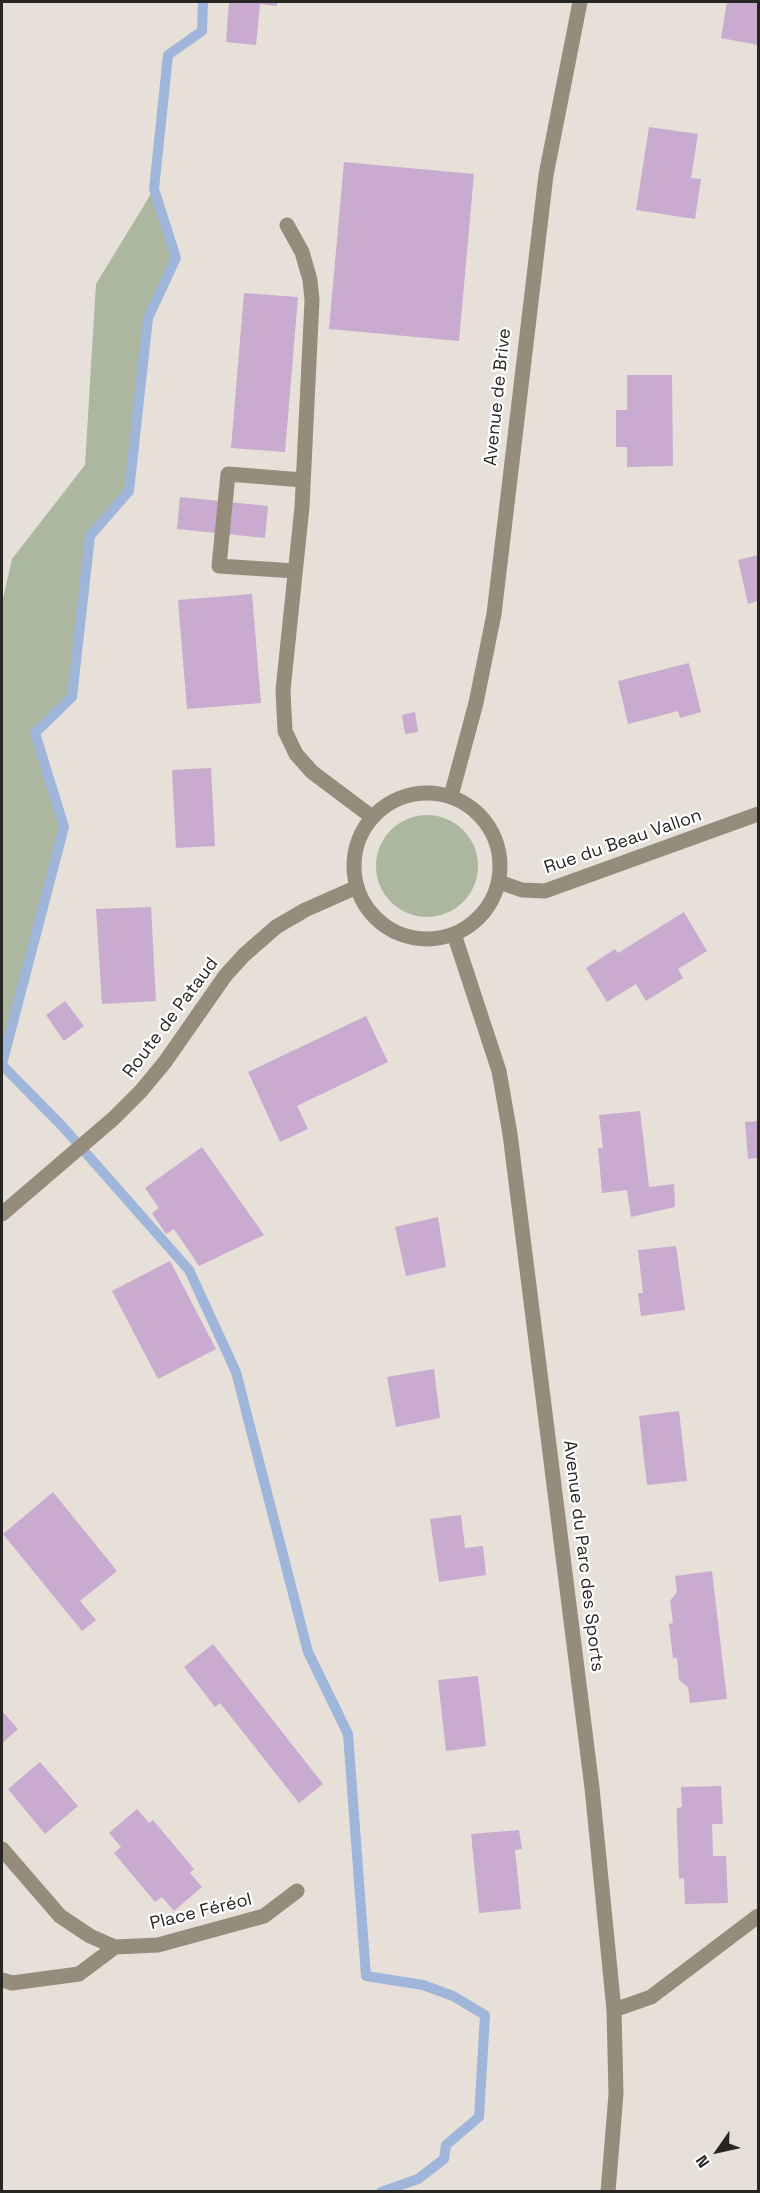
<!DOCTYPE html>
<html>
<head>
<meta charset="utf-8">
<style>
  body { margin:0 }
  #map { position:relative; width:760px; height:2193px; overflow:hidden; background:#e6e0d8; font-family:"Space Grotesk",sans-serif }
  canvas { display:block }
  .frame { position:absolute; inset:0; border:3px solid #282623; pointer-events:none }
  .north { position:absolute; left:688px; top:2121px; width:60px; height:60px; -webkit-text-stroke:4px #fff; paint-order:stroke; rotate:236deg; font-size:16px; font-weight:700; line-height:24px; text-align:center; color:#282623 }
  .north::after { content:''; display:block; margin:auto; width:21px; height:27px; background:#282623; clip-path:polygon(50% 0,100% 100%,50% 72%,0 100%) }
</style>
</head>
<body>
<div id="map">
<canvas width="760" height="2193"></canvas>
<div class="frame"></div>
<div class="north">N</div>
</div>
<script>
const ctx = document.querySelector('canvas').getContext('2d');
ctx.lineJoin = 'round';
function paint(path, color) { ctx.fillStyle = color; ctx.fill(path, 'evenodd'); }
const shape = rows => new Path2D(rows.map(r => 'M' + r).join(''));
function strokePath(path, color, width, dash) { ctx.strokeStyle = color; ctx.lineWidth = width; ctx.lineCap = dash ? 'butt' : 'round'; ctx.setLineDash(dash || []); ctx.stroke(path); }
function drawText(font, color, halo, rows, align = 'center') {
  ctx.font = font + ' "Space Grotesk",sans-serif'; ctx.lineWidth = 4.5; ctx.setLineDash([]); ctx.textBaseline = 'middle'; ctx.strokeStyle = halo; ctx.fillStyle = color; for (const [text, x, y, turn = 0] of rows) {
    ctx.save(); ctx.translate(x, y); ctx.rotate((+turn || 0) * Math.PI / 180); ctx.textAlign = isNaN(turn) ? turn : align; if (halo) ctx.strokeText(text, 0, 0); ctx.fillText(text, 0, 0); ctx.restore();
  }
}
paint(shape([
  [154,189,176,258,148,318,129,491,90,536,72,697,35,734,64,827,2,1064,2,603,12,559,85,465,96,284],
  '376 866a51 51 0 1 1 102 0a51 51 0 1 1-102 0Z'
]), '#abb79e');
strokePath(shape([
  [2,1064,64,827,35,733,72,697,90,536,129,491,148,318,176,258,154,189,168,55,202,31,203,2],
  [2,1065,63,1127,189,1270,236,1372,308,1652,348,1734,366,1976,423,1985,453,1996,485,2015,479,2117,446,2145,444,2159,418,2179,381,2192]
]), '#9fb5da', 10);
paint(shape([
  [229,2,277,2,277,6,260,4,256,45,226,42],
  [727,2,758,2,758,45,721,38],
  [649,127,698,134,691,178,701,179,695,219,636,210],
  [344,162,474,174,459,341,329,329],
  [244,293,298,297,285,452,231,448],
  [627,375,672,375,673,466,627,467,627,447,616,447,616,410,627,410],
  [180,497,268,506,265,538,177,529],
  [758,555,758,601,748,604,738,560],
  [252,594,261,703,187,709,178,600],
  [689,663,701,712,680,718,678,711,628,724,618,681],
  [415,712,418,732,405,734,402,715],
  [211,768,215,846,176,848,172,770],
  [151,907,156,1001,102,1004,96,909],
  [684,912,707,951,678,969,683,978,646,1001,636,984,607,1002,586,968,615,949,618,953],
  [65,1001,84,1026,64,1041,46,1015],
  [366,1016,388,1062,297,1106,308,1129,280,1142,248,1072],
  [640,1111,649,1187,674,1184,675,1207,631,1217,627,1190,602,1193,598,1148,603,1148,599,1115],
  [758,1121,758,1158,748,1159,745,1122],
  [202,1147,264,1235,199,1266,174,1229,166,1234,152,1213,159,1208,145,1188],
  [438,1217,446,1267,406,1276,395,1227],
  [676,1246,685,1310,641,1316,638,1293,643,1293,638,1250],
  [170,1261,216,1349,158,1379,112,1291],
  [434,1369,440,1418,396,1427,387,1377],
  [679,1411,687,1481,647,1485,639,1416],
  [53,1492,117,1571,80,1601,96,1620,82,1631,3,1534],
  [461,1515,465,1548,483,1546,486,1575,439,1582,430,1519],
  [712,1571,727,1699,690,1703,688,1687,679,1680,677,1658,673,1658,669,1624,673,1623,670,1601,677,1592,675,1576],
  [213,1644,323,1784,299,1803,220,1703,215,1707,184,1667],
  [478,1676,486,1746,446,1751,438,1680],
  [2,1711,18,1729,2,1743],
  [40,1762,78,1806,45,1834,8,1789],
  [721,1786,723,1824,712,1824,713,1856,726,1856,728,1903,685,1904,684,1878,679,1879,677,1824,677,1808,682,1807,681,1787],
  [137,1809,149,1823,153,1820,194,1869,190,1873,202,1887,174,1911,162,1897,155,1902,114,1853,121,1847,109,1833],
  [519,1830,522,1849,515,1850,521,1909,479,1913,471,1834]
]), '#c8abcf');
strokePath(shape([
  [287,225,302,252,310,280,312,300,302,507,283,690,285,731,296,754,312,772,372,817],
  [295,571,219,566,228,474,303,480],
  '354 866a73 73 0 1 1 146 0a73 73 0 1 1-146 0Z',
  [451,796,476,703,494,614,546,175,580,2],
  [499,882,522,890,545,891,758,814],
  [454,934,499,1071,510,1134,592,1788,614,2010,616,2094,608,2192],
  [2,1214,114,1118,141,1091,165,1062,225,976,244,955,276,927,305,910,357,887],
  [2,1849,60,1916,90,1936,115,1947,158,1945,264,1916,297,1891],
  [2,1980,12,1983,79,1974,115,1947],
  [614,2010,651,1997,758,1916]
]), '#968c7c', 15);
drawText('18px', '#282623', '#fff', [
  ["Avenue de Brive",498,397,-84],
  ["Rue du Beau Vallon",623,842,-19],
  ["Route de Pataud",171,1018,-53],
  ["Avenue du Parc des Sports",583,1556,83],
  ["Place Féréol",201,1912,-14]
]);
</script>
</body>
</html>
